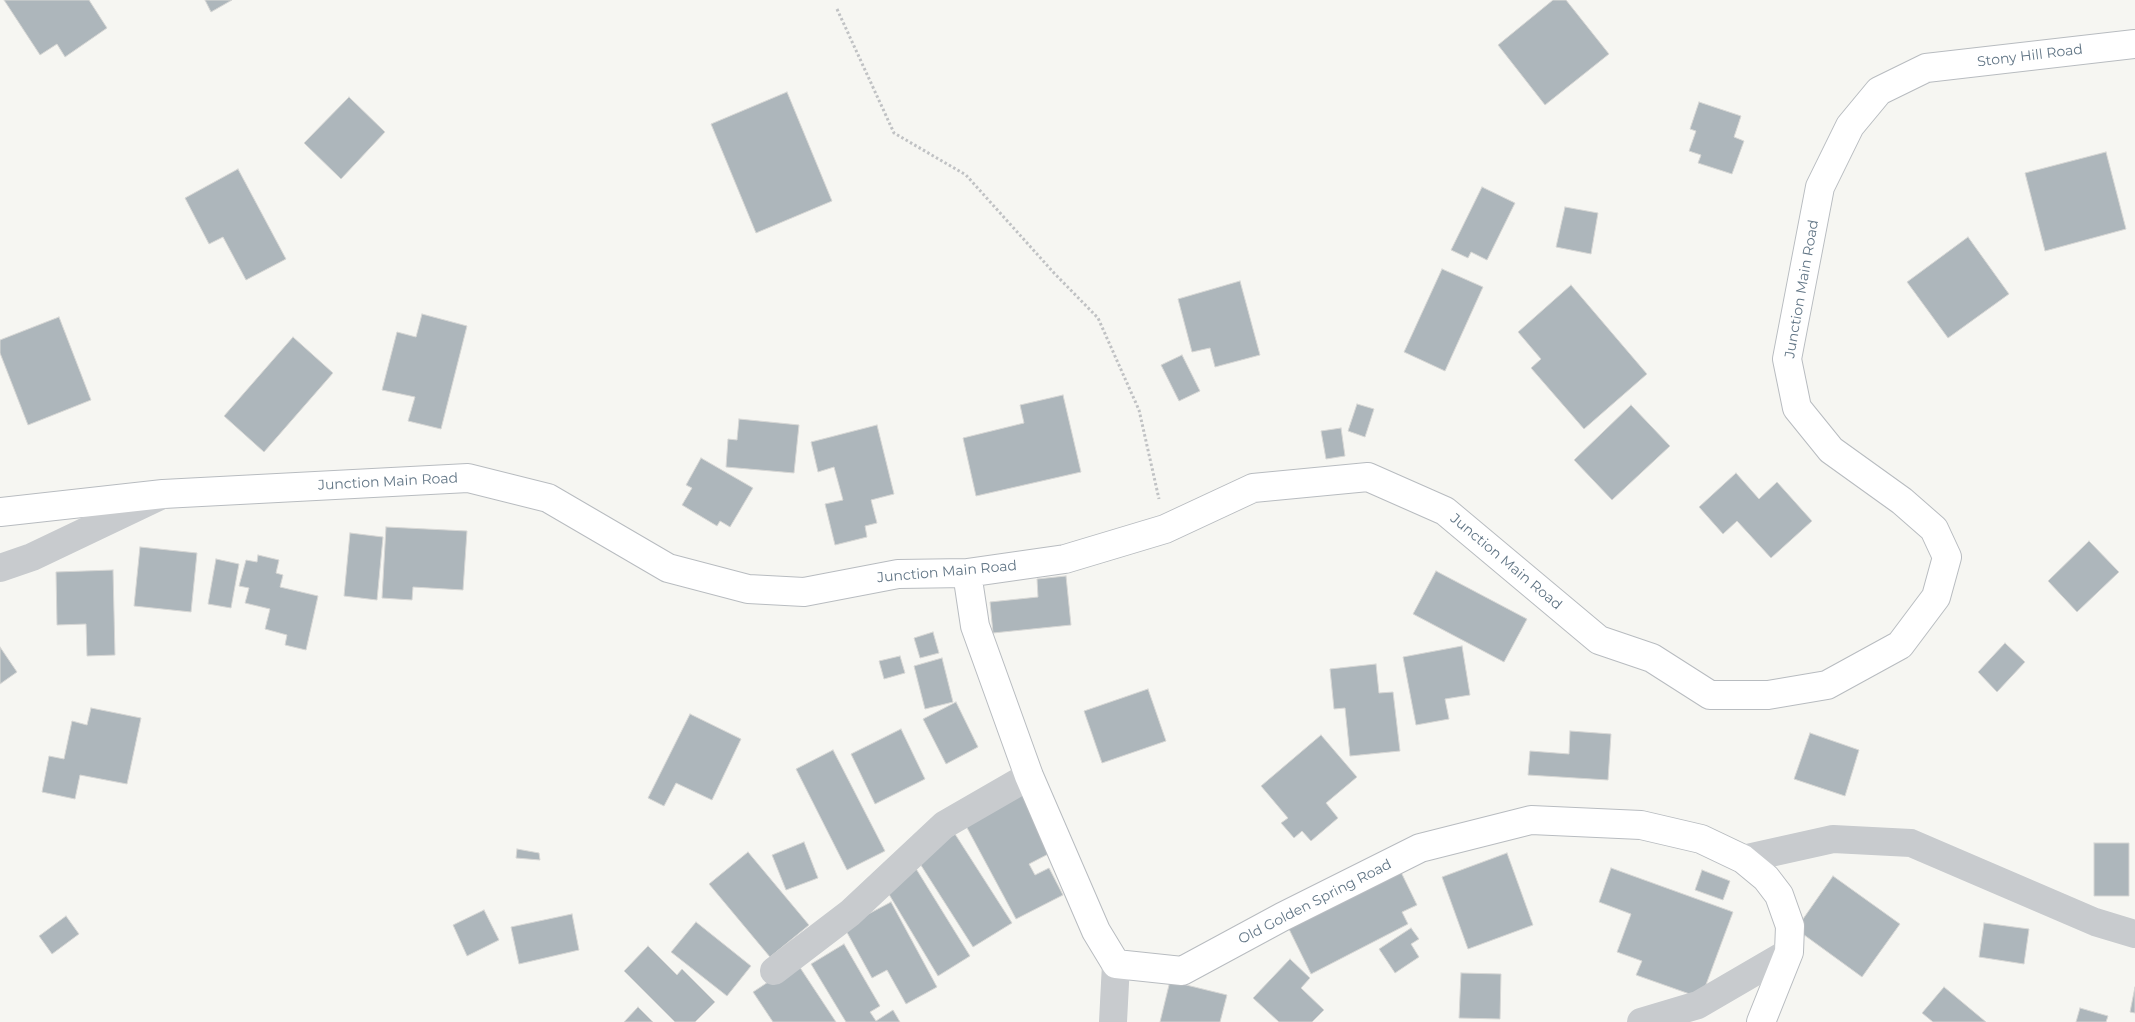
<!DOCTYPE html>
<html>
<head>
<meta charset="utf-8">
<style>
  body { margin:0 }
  canvas { display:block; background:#f6f6f2 }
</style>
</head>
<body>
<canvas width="2135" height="1022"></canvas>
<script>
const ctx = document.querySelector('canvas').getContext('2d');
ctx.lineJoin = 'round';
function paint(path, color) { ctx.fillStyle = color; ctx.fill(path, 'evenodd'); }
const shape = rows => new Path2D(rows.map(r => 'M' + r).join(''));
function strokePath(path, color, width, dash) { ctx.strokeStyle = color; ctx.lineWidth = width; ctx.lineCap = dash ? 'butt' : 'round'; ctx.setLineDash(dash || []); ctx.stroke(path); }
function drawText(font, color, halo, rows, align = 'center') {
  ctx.font = font + ' Montserrat,sans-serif'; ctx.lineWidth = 5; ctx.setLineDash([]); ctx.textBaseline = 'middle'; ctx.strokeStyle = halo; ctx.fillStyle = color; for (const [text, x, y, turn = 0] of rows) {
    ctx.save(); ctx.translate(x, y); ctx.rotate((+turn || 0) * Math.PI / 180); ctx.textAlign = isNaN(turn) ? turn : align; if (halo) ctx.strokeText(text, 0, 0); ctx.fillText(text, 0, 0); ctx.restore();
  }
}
const building = shape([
  [4,0,89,0,107,28,65,57,57,44,40,55,4,0],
  [205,0,232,0,211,12,205,0],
  [1553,0,1566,0,1609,54,1545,105,1498,45,1553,0],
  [787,92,832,201,756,233,711,124,787,92],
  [349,97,385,132,341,179,304,143,349,97],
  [1699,102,1741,116,1734,137,1744,141,1732,174,1698,163,1701,155,1689,151,1696,131,1690,129,1699,102],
  [2106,152,2126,229,2045,251,2025,173,2106,152],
  [238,169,286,259,246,280,223,237,209,244,185,198,238,169],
  [1482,187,1515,203,1487,260,1471,252,1468,258,1451,250,1482,187],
  [1565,207,1598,213,1591,254,1556,247,1565,207],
  [1968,237,2009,294,1948,338,1907,282,1968,237],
  [1442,269,1483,287,1445,371,1404,352,1442,269],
  [1240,281,1260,355,1215,367,1210,348,1192,352,1178,299,1240,281],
  [1571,285,1647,374,1584,429,1531,368,1541,359,1518,332,1571,285],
  [422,314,467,326,441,429,408,421,415,397,382,390,397,332,416,337,422,314],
  [59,317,91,400,28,425,0,353,0,340,59,317],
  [293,337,333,373,264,452,224,416,293,337],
  [1182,355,1200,391,1179,401,1161,365,1182,355],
  [1063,395,1081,472,976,496,963,438,1024,423,1020,405,1063,395],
  [1357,404,1374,409,1365,437,1348,431,1357,404],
  [1631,405,1670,446,1612,500,1574,460,1631,405],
  [739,419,799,425,794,473,726,467,728,439,737,440,739,419],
  [877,425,894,494,871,500,877,523,865,526,867,537,835,545,825,504,843,500,834,467,818,472,811,442,877,425],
  [1341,428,1345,456,1326,459,1321,431,1341,428],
  [701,458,753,488,730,527,720,521,717,526,682,505,692,488,686,485,701,458],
  [1736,473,1759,499,1777,482,1812,521,1771,558,1737,521,1723,534,1699,507,1736,473],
  [386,527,467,531,463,590,413,587,412,600,382,598,386,527],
  [350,533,383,537,377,600,344,596,350,533],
  [2089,541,2119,572,2077,612,2048,581,2089,541],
  [140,547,197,553,191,612,134,606,140,547],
  [258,555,279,560,276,573,283,575,280,587,318,596,306,650,285,645,287,635,265,629,270,609,245,603,249,588,239,586,246,560,257,562,258,555],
  [216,559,239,564,231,608,208,604,216,559],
  [113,570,115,655,87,656,86,624,57,625,56,572,113,570],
  [1436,571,1527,619,1504,662,1413,614,1436,571],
  [1066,576,1071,625,993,633,990,602,1038,597,1037,579,1066,576],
  [933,632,939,653,920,658,914,638,933,632],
  [2005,643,2025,662,1997,692,1978,672,2005,643],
  [1462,646,1470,695,1445,699,1449,719,1416,725,1403,657,1462,646],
  [0,647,17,672,0,684,0,647],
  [900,656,905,673,884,679,879,661,900,656],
  [942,658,953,702,925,709,914,666,942,658],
  [1376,664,1379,693,1393,692,1400,751,1350,756,1345,708,1334,709,1330,669,1376,664],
  [1148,689,1166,741,1102,763,1084,711,1148,689],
  [956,702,978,747,946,764,923,719,956,702],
  [91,708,141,718,127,784,80,775,75,799,42,792,49,756,64,759,72,721,87,725,91,708],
  [690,714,741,739,712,800,676,783,664,806,648,798,690,714],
  [901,729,925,779,875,804,851,754,901,729],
  [1570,731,1611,734,1608,780,1528,775,1530,751,1569,754,1570,731],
  [1810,733,1859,750,1845,796,1794,779,1810,733],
  [1321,735,1357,777,1326,803,1338,818,1311,841,1302,831,1294,838,1281,823,1288,818,1261,786,1321,735],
  [833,750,885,851,847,870,796,769,833,750],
  [1025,792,1056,850,1029,864,1035,875,1049,868,1063,895,1016,919,965,824,1025,792],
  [955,834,1012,923,973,947,917,859,955,834],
  [804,842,818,878,786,890,772,855,804,842],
  [2094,843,2129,843,2129,896,2094,896,2094,843],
  [517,849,539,853,540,860,516,858,517,849],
  [748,852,809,925,770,957,709,884,748,852],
  [1507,853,1533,925,1468,949,1442,877,1507,853],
  [915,867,970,956,938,976,884,886,915,867],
  [1399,868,1417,905,1402,912,1408,924,1311,974,1287,925,1399,868],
  [1611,868,1733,912,1701,998,1636,975,1642,961,1617,952,1631,914,1599,902,1611,868],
  [1702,870,1730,881,1723,900,1695,890,1702,870],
  [1833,876,1900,924,1862,977,1796,929,1833,876],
  [891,902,937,987,906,1004,887,970,872,978,844,927,891,902],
  [484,910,499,940,467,956,453,925,484,910],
  [572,914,579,950,519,964,511,927,572,914],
  [66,916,79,934,52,954,39,936,66,916],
  [696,922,751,966,727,996,671,952,696,922],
  [1984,923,2029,929,2024,964,1979,957,1984,923],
  [1411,928,1419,939,1411,944,1419,957,1395,973,1379,949,1411,928],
  [844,944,880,1006,870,1012,876,1021,893,1010,900,1022,846,1022,811,964,844,944],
  [648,946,677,975,682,969,715,1002,695,1022,675,1022,624,971,648,946],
  [1290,959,1310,978,1301,988,1324,1010,1312,1022,1279,1022,1253,998,1290,959],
  [797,963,836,1022,773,1022,753,992,797,963],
  [1461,973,1501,974,1500,1019,1459,1018,1461,973],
  [1170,981,1227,995,1220,1022,1160,1022,1170,981],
  [1944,987,1986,1022,1933,1022,1922,1013,1944,987],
  [2135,987,2135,1013,2130,1012,2135,987],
  [638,1007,653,1022,624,1022,638,1007],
  [2080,1008,2108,1016,2106,1022,2076,1022,2080,1008]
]);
paint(building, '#adb6bb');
strokePath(building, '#d7d7d5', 1);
const major = shape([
  [0,512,163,494,468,478,548,498,668,568,748,589,804,592,898,574,967,573,1065,559,1165,529,1253,488,1368,477,1445,511,1599,640,1652,658,1710,695,1768,695,1827,685,1900,645,1936,597,1947,557,1934,529,1902,501,1831,450,1797,408,1787,359,1820,187,1850,126,1879,91,1926,68,2135,44],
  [967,573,975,626,1029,776,1096,931,1116,964,1182,971,1282,917,1420,848,1531,820,1641,825,1701,839,1743,859,1766,878,1779,895,1790,926,1789,952,1761,1022]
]);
strokePath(major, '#b8bcc0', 30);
strokePath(shape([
  [837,9,894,133,966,175,1054,273,1098,318,1139,410,1159,499]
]), '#c0c2c4', 3, [2.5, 2.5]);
strokePath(shape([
  [0,568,32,557,160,496],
  [1743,859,1833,839,1911,843,2095,922,2135,934],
  [774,971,850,913,944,825,1029,776],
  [1113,1022,1116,964],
  [1641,1022,1698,1005,1789,952]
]), '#c8cbce', 28);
strokePath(major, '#fff', 28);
drawText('14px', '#627686', '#fff', [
  ["Stony Hill Road",2030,56,-7],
  ["Junction Main Road",1802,289,-80],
  ["Junction Main Road",388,482,-3],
  ["Junction Main Road",1506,562,40],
  ["Junction Main Road",947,572,-5],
  ["Old Golden Spring Road",1315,902,-27]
]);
</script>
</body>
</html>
